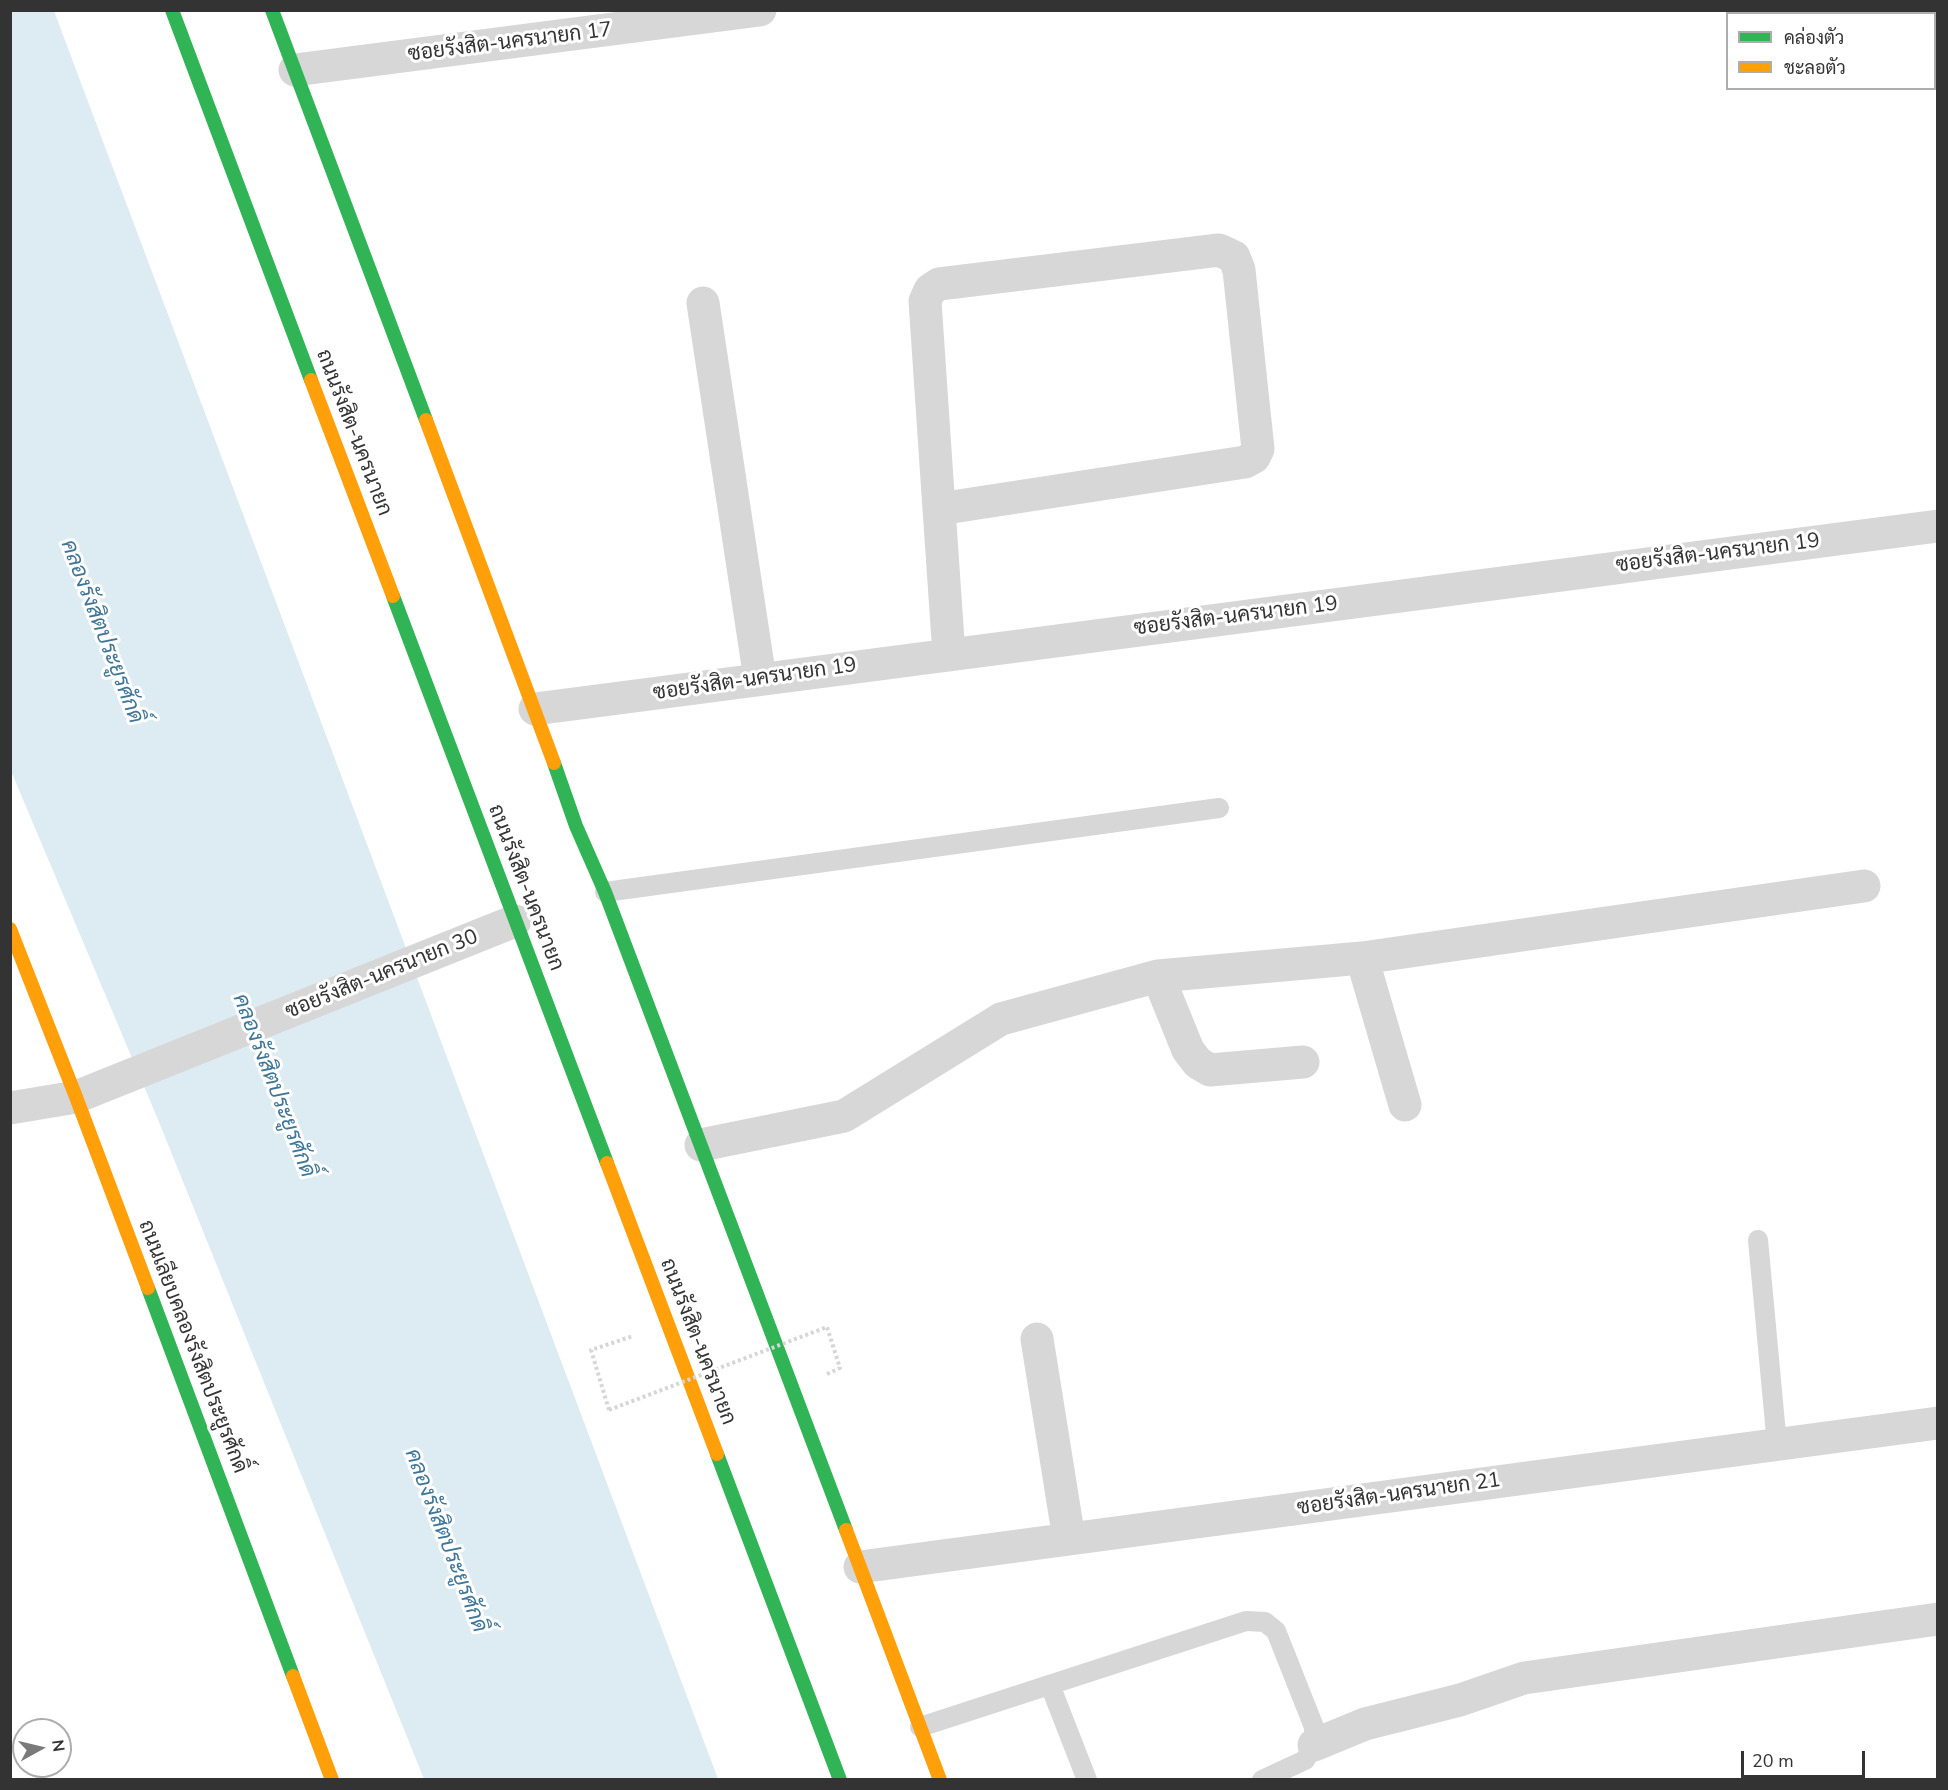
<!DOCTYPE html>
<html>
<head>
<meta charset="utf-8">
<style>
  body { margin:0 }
  #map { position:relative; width:1948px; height:1790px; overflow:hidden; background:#fff; font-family:"Nunito Sans",Sarabun,sans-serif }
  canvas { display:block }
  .frame { position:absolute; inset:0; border:12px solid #333; pointer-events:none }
  .legend { position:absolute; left:1726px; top:12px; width:210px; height:78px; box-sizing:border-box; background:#fff; border:2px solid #adadad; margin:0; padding:8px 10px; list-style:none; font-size:18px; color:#333 }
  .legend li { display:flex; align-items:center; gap:12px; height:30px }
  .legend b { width:30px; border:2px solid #adadad }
  .north { position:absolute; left:12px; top:1718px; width:60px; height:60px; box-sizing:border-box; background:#fff; border:2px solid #adadad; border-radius:50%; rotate:82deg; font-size:16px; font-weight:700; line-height:24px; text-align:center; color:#333 }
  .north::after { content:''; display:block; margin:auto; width:21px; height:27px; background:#7a7a7a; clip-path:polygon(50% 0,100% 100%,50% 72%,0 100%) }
  .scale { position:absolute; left:1741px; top:1751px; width:124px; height:27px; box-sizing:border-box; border:3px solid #333; border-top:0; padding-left:8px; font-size:18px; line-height:21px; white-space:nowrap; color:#333; -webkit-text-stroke:4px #fff; paint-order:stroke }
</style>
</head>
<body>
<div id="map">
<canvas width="1948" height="1790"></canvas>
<div class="frame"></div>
<ul class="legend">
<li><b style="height:8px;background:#30b455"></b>คล่องตัว</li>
<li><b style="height:8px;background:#ff9f0a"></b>ชะลอตัว</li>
</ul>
<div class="north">N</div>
<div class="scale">20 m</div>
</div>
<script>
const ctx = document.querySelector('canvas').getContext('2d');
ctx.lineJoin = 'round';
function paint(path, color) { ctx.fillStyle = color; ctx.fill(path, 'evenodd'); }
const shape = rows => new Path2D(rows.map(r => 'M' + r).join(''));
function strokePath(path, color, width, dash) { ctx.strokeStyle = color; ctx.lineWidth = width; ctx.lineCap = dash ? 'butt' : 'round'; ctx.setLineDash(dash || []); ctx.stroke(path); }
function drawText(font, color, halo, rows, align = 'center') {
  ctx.font = font + ' "Nunito Sans",Sarabun,sans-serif'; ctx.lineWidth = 6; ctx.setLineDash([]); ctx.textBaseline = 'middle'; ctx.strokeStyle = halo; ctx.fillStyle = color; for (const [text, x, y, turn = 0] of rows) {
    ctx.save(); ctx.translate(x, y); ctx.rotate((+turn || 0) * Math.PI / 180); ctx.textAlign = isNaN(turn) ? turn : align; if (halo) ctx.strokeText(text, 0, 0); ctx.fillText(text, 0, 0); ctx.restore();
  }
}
paint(shape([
  [10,11,54,11,718,1779,424,1779,159,1122,11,771]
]), '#ddebf3');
strokePath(shape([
  [827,1374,840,1368,827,1327],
  [609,1410,591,1350,633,1336]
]), '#d6d6d6', 4, [3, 3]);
strokePath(shape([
  [605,892,1219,808],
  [1758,1240,1777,1445],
  [1050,1685,1087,1780],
  [920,1727,1246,1621,1265,1622,1276,1631,1314,1727,1314,1745,1305,1760,1262,1780]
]), '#d7d7d7', 20);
strokePath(shape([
  [295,70,760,10],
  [703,303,760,679],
  [939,509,1245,462,1254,457,1258,449,1239,270,1234,257,1219,250,939,284,930,290,925,301,939,509,949,655],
  [535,709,1938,526],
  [1362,958,1405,1105],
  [1158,976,1188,1050,1198,1063,1210,1070,1303,1062],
  [10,1108,76,1097,515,921],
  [701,1145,844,1116,1001,1019,1158,976,1362,958,1864,886],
  [1037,1339,1069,1539],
  [860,1567,1938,1423],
  [1314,1745,1365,1724,1460,1700,1524,1678,1938,1619]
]), '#d7d7d7', 33);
strokePath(shape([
  [172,10,311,380],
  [272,10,426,420],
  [393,596,607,1163],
  [554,763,576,826,605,892,846,1530],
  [148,1288,293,1676],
  [717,1454,840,1780]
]), '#30b455', 14);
strokePath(shape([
  [311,380,393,596],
  [426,420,554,763],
  [10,929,76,1097,148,1288],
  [607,1163,717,1454],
  [846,1530,940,1780],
  [293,1676,332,1780]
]), '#ff9f0a', 14);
strokePath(shape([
  [609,1410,827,1327]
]), '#d6d6d6', 4, [3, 3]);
drawText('21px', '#333', '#fff', [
  ["ซอยรังสิต-นครนายก 17",510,43,-7],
  ["ถนนรังสิต-นครนายก",353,433,69],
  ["ซอยรังสิต-นครนายก 19",1718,554,-7],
  ["ซอยรังสิต-นครนายก 19",1236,617,-7],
  ["ซอยรังสิต-นครนายก 19",755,680,-8],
  ["ถนนรังสิต-นครนายก",525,888,69],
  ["ซอยรังสิต-นครนายก 30",382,975,-22],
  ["ถนนรังสิต-นครนายก",697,1342,69],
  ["ถนนเลียบคลองรังสิตประยูรศักดิ์",192,1347,69],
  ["ซอยรังสิต-นครนายก 21",1399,1495,-8]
]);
drawText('italic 22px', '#3f7597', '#fff', [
  ["คลองรังสิตประยูรศักดิ์",101,632,69],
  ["คลองรังสิตประยูรศักดิ์",273,1086,69],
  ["คลองรังสิตประยูรศักดิ์",445,1541,69]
]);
</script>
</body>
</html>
